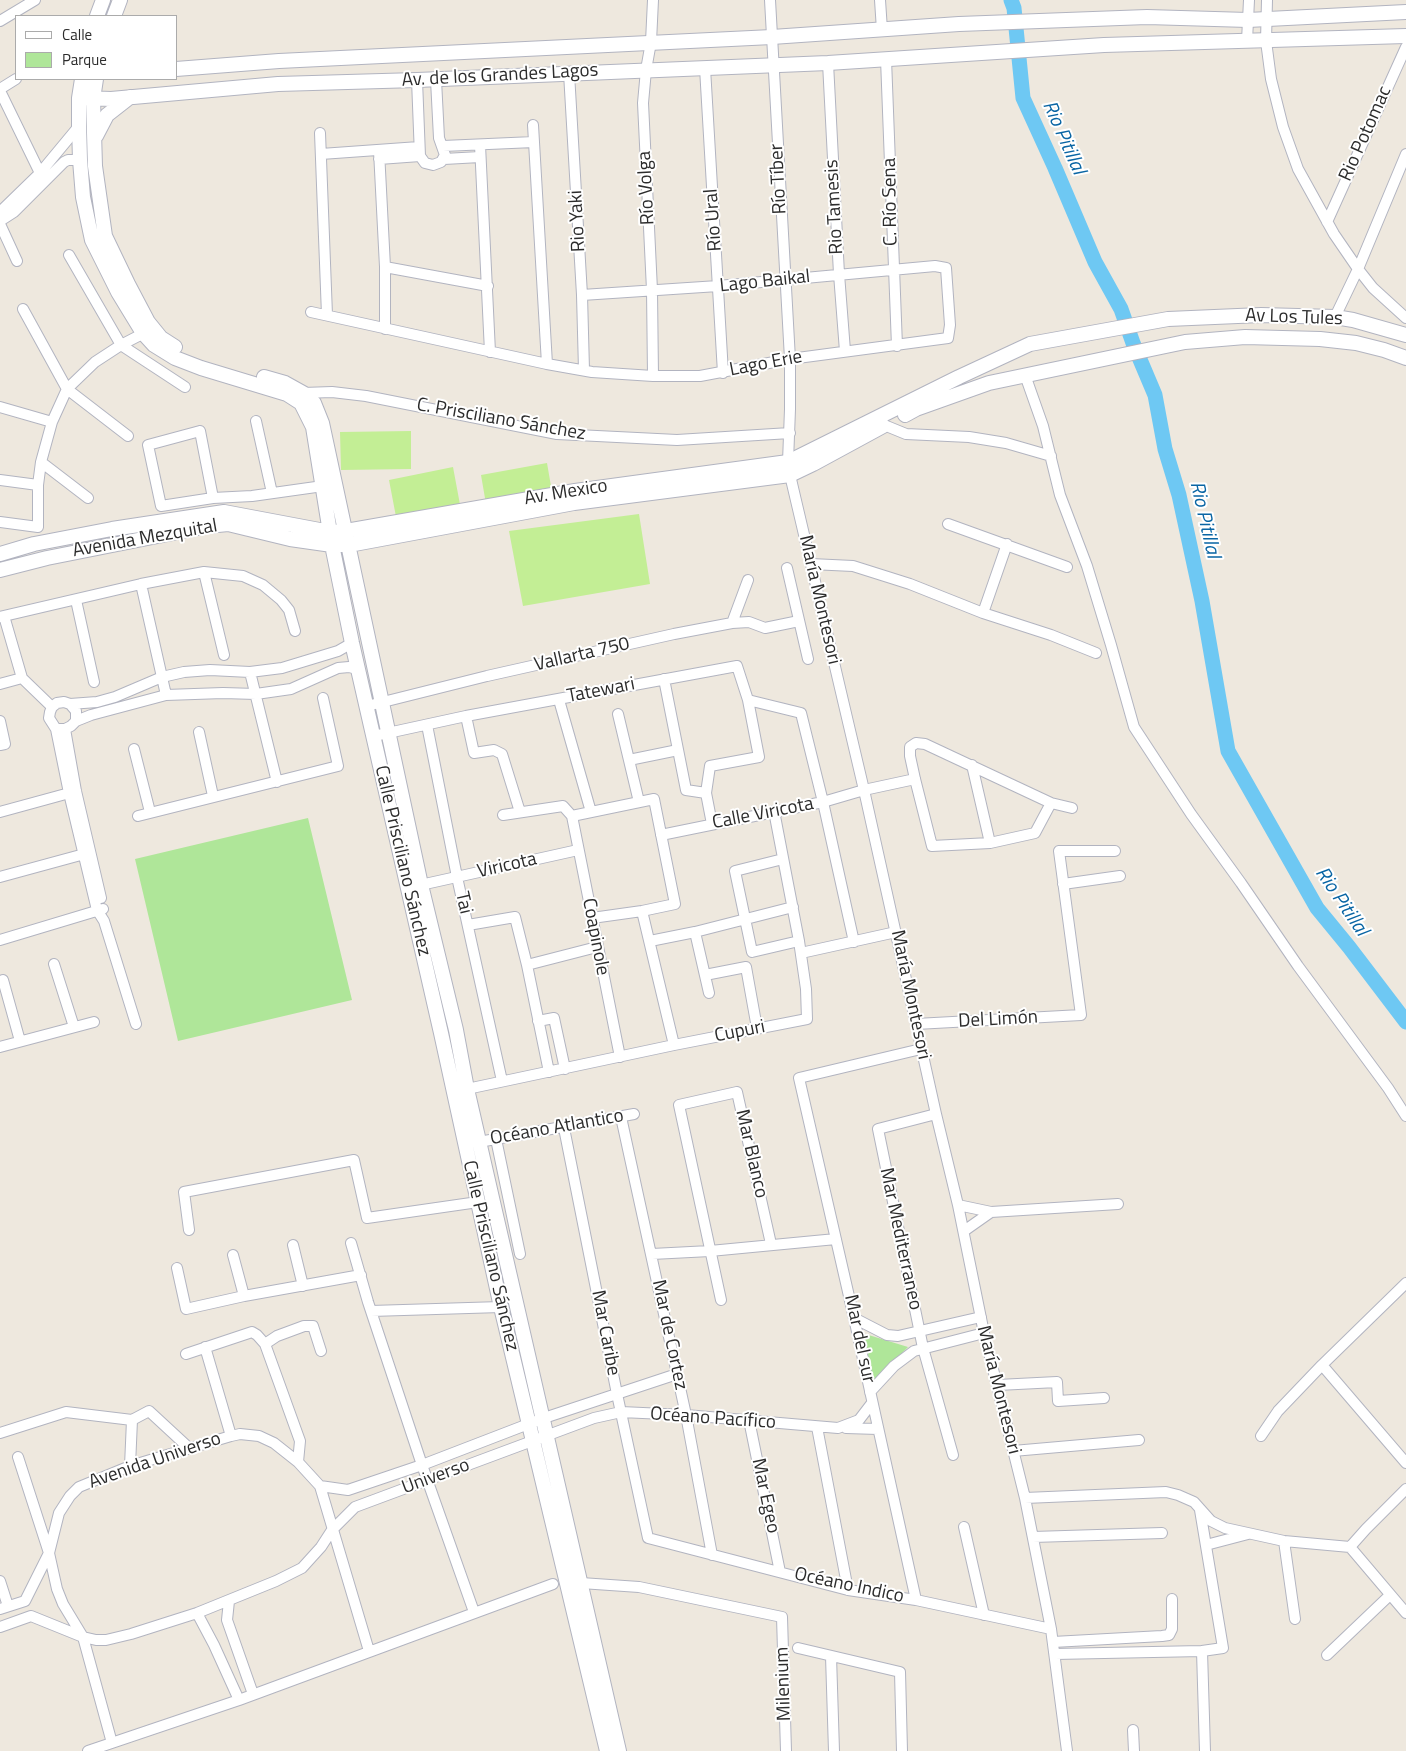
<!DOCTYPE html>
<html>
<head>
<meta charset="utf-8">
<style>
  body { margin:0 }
  #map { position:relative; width:1406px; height:1751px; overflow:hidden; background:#eee8de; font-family:"Titillium Web",sans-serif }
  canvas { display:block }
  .legend { position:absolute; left:15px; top:15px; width:162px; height:65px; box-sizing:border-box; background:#fff; border:1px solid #ababab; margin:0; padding:6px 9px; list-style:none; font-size:15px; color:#2c2c2c }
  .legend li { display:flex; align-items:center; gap:10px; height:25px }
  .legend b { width:25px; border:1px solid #ababab }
</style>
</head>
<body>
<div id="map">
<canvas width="1406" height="1751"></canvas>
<ul class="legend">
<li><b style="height:6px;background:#fff"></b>Calle</li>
<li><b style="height:14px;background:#afe699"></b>Parque</li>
</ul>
</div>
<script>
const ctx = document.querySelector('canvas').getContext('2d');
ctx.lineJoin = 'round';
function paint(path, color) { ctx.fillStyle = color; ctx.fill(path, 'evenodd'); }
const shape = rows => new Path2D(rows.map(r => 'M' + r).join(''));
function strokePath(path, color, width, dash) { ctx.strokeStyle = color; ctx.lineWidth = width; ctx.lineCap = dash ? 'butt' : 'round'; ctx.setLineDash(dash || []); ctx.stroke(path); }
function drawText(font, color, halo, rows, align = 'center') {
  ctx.font = font + ' "Titillium Web",sans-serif'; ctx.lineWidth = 4; ctx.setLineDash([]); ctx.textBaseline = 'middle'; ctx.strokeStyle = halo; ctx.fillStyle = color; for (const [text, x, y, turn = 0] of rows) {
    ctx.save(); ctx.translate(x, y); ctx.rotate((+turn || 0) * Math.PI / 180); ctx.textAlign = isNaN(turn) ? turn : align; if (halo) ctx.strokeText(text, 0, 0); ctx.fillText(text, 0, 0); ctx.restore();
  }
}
paint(shape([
  [308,818,352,1000,178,1041,135,859],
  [862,1333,908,1347,874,1382]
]), '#afe699');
paint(shape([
  [411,431,411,469,341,470,340,432],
  [547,463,552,492,486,504,481,475],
  [453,467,461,510,397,522,389,480],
  [639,514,650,584,523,606,509,531]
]), '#c3ee95');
strokePath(shape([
  [1011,0,1014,8,1023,98,1055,168,1095,262,1121,309,1133,343,1155,395,1165,449,1179,495,1202,601,1228,751,1317,908,1349,947,1406,1022]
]), '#6ec8f3', 15);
const street = shape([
  [653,0,651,42,646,70,643,103,652,290,653,376],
  [770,0,790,359,790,409,788,462,790,475,864,790,936,1114,958,1205,984,1333,1025,1498,1051,1629,1067,1751],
  [880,0,882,30],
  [1267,0,1266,41,1271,79,1283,127,1298,169,1334,234,1358,269,1373,288,1406,318],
  [0,21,35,0],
  [1247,41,1249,0],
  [886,59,897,346],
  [828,63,839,274,845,351],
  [705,68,723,373],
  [569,73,582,295,584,370],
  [417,80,420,156,425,163,433,165,441,162,445,155,439,138,436,80],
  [0,89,16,79],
  [0,91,40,173,43,178],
  [533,125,547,364],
  [320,133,327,315],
  [480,145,490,352],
  [443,146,534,142],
  [379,151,385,267,385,329],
  [321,154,419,147],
  [379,159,420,156],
  [444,159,480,157],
  [0,212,40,173,79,126],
  [0,221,14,212,64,162,68,160,80,160],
  [1327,222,1406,47],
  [0,224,17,261],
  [69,255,121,345,185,387],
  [385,267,488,286],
  [23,309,67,389,128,436],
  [311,312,547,364,592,372,653,376,700,376,790,359,948,338,950,325,946,268,935,266,718,286,582,295],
  [1335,317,1358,269,1406,154],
  [1025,375,1043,426,1060,495,1087,566,1111,645,1134,727,1191,814,1241,883,1298,966,1388,1088,1406,1116],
  [303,393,332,392,366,396,557,434,677,440,790,433],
  [0,407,52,422],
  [256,421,272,493],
  [884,425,906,434,969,437,1006,443,1051,456],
  [41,462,88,498],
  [0,480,38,485],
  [213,498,200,431,148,445,161,506,213,498,252,496,323,486],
  [0,522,38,527,38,485,41,462,52,422,67,389,95,362,121,345,148,331],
  [948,524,1067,567],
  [811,564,853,566,910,584,983,613,1051,635,1096,653],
  [787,568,808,659],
  [204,572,224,655],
  [141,584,166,695],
  [76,600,94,682],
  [983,613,1007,544],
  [4,616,22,678],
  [0,617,141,584,204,572,243,576,263,585,281,600,289,610,295,631],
  [732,623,748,580],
  [250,672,277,782],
  [664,679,686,790,706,793,712,824],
  [0,684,22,678,52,707],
  [559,700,591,812],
  [748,700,801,713,823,802,854,942],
  [70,704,97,702,115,697,162,677,184,672,210,670,250,672,282,668,338,651,352,643],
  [367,706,487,676,674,634,732,623,749,622,765,628,799,621],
  [618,714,639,802],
  [466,716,474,753,494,750,502,754,520,812],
  [0,721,5,744,0,745],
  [76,721,76,711,70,704,64,702,57,703,52,707,50,712,49,718,56,729,65,729,71,726,76,721,91,715,166,695,223,693,256,694,291,689,338,668,349,667,358,669],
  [427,725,457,877,502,1081],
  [56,729,69,793,97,910,104,921,136,1024],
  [65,729,76,791,101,898],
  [199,732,213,796],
  [374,736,466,716,737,666,748,700,759,757,710,766,706,793],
  [134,749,150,812],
  [629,760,678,750],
  [972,765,990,843],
  [1051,803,1035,833,990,843,932,846,915,779,910,756,910,747,916,743,925,744,1051,803,1072,808],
  [0,812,73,792],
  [503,815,563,806,572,816],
  [138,816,338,766,323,698],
  [572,816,654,799,675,904,642,911,592,918],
  [572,816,620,1057],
  [661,835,823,802,864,790,915,779],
  [783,859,735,871,752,952,799,941],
  [0,877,88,853],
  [1063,884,1120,876],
  [416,886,578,850],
  [642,911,674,1045],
  [468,925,515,917,527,965,549,1072],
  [695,932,709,993],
  [0,940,103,909],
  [650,941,695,932,793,907],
  [801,953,896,932],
  [54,964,74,1027],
  [527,965,597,947],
  [705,975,746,967,757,1028],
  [3,980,20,1041],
  [538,1021,554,1018,565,1069],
  [916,1024,1081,1015,1059,851,1115,851],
  [0,1047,94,1022],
  [467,1089,674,1045,807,1019,806,989,799,941,774,811],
  [936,1114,878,1129,923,1348,953,1455],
  [621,1117,686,1415,712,1555],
  [564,1128,617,1394,648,1538,848,1590,916,1600,1051,1629],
  [496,1139,520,1254],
  [479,1142,634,1114],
  [958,1205,991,1212,1118,1204],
  [189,1230,184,1192,354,1160,367,1218,478,1202],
  [964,1231,991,1212],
  [351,1243,368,1302,422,1465,474,1612],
  [293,1245,303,1286],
  [652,1254,710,1251,836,1239],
  [233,1255,244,1296],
  [177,1268,186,1309,244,1296,361,1275],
  [1406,1283,1322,1365,1406,1463],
  [721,1300,679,1105,737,1092,771,1244],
  [371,1311,501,1307],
  [854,1318,887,1335,898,1336,981,1317],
  [265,1344,277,1336,304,1326,313,1326,321,1351],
  [205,1347,231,1436],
  [186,1354,252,1332,257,1335,265,1344,300,1441,298,1462],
  [998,1385,1057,1382,1058,1401,1104,1398],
  [870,1392,894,1366,914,1351,984,1333],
  [132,1420,149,1411,189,1448],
  [749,1420,780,1572],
  [817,1427,848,1590],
  [846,1428,878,1429],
  [0,1433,66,1412,132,1420,130,1466],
  [1261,1436,1278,1411,1322,1365],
  [1013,1451,1139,1440],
  [18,1457,49,1553,57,1589,63,1604,83,1637,112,1743],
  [320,1486,348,1490,422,1465,544,1418,677,1374],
  [1025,1498,1166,1492,1178,1495,1194,1502,1211,1521,1225,1528,1284,1541,1350,1547,1366,1529,1406,1489],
  [1200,1510,1223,1648,1202,1651,1205,1751],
  [964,1527,984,1615],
  [1033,1537,1162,1533],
  [1284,1541,1295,1619],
  [1206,1545,1248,1534],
  [1350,1547,1406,1613],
  [0,1581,8,1606],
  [581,1583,639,1587,782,1617,786,1751],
  [916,1600,854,1318,799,1078,921,1049],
  [229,1601,227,1620,253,1694],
  [0,1609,25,1601,49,1553,59,1513,70,1496,79,1487,130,1466,231,1436,240,1434,259,1436,274,1443,298,1462,320,1486,369,1651],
  [197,1613,214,1645,239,1700],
  [0,1627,31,1616,83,1637,96,1640,106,1640,131,1634,197,1613,276,1581,302,1568,321,1547,332,1530,355,1507,594,1418,621,1412,686,1415,838,1428,859,1420,872,1403],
  [1053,1642,1162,1636,1169,1635,1172,1629,1172,1599],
  [798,1648,900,1672,902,1751],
  [1055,1654,1202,1651],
  [1327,1655,1390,1595],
  [831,1656,834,1751],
  [1133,1730,1134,1751],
  [88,1751,239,1700,553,1584]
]);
const secondary = shape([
  [97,16,103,0],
  [114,16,120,0],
  [176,69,279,61,772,37,959,24,1147,17,1248,20,1406,12],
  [82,79,79,98,79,126,80,160,83,197,92,240,118,292,143,333,154,345,175,358,201,368,287,394,301,403,313,427,332,545,352,643,441,1033,501,1307,607,1751],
  [96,79,93,99,95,166,105,236,128,284,148,322,161,338,175,347],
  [85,98,111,99,278,84,417,80,828,63,1104,45,1406,36],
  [96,136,107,115,130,97],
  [264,377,285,383,303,393,314,403,322,423,421,885,456,1030,467,1089,619,1751],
  [905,415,916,409,989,383,1185,342,1245,337,1320,339,1356,343,1384,350,1406,358],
  [0,554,34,544,112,529,224,512,330,532,346,531,575,491,788,462,959,377,1030,344,1168,319,1261,315,1335,317,1353,320,1406,335],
  [0,570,47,558,208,526,228,524,290,539,332,545,349,545,574,503,790,475,813,464,883,426]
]);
strokePath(street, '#b2b4c0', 12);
strokePath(secondary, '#b2b4c0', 16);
strokePath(street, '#fff', 10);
strokePath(secondary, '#fff', 14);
drawText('19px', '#2c2c2c', '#fff', [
  ["Av. de los Grandes Lagos",500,76,-3],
  ["Rio Potomac",1366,134,-66],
  ["Río Tíber",779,179,-93],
  ["Río Volga",647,188,-93],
  ["C. Río Sena",891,202,-91],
  ["Rio Tamesis",835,207,-93],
  ["Río Ural",714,220,-94],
  ["Rio Yaki",578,221,-93],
  ["Lago Baikal",765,282,-6],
  ["Av Los Tules",1294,318,2],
  ["Lago Erie",766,364,-11],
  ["C. Prisciliano Sánchez",501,420,10],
  ["Av. Mexico",566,493,-9],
  ["Avenida Mezquital",145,539,-10],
  ["María Montesori",819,600,77],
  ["Vallarta 750",582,655,-13],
  ["Tatewari",601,691,-11],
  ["Calle Viricota",763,814,-11],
  ["Calle Prisciliano Sánchez",402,861,77],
  ["Viricota",507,866,-13],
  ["Tai",463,903,77],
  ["Coapinole",595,937,79],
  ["María Montesori",910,995,78],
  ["Del Limón",998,1020,-3],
  ["Cupuri",740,1032,-11],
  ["Océano Atlantico",557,1128,-10],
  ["Mar Blanco",751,1154,77],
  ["Mar Mediterraneo",900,1239,78],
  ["Calle Prisciliano Sánchez",490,1256,77],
  ["Mar Caribe",605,1333,79],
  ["Mar de Cortez",669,1335,78],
  ["Mar del sur",859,1339,78],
  ["María Montesori",998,1390,76],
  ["Océano Pacífico",713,1419,4],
  ["Avenida Universo",155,1461,-19],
  ["Universo",436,1477,-20],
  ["Mar Egeo",765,1496,78],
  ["Océano Indico",849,1586,12],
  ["Milenium",784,1684,-92]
]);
drawText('italic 20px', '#0965a4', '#fff', [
  ["Rio Pitillal",1063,138,66],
  ["Rio Pitillal",1204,520,77],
  ["Rio Pitillal",1341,902,56]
]);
</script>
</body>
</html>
